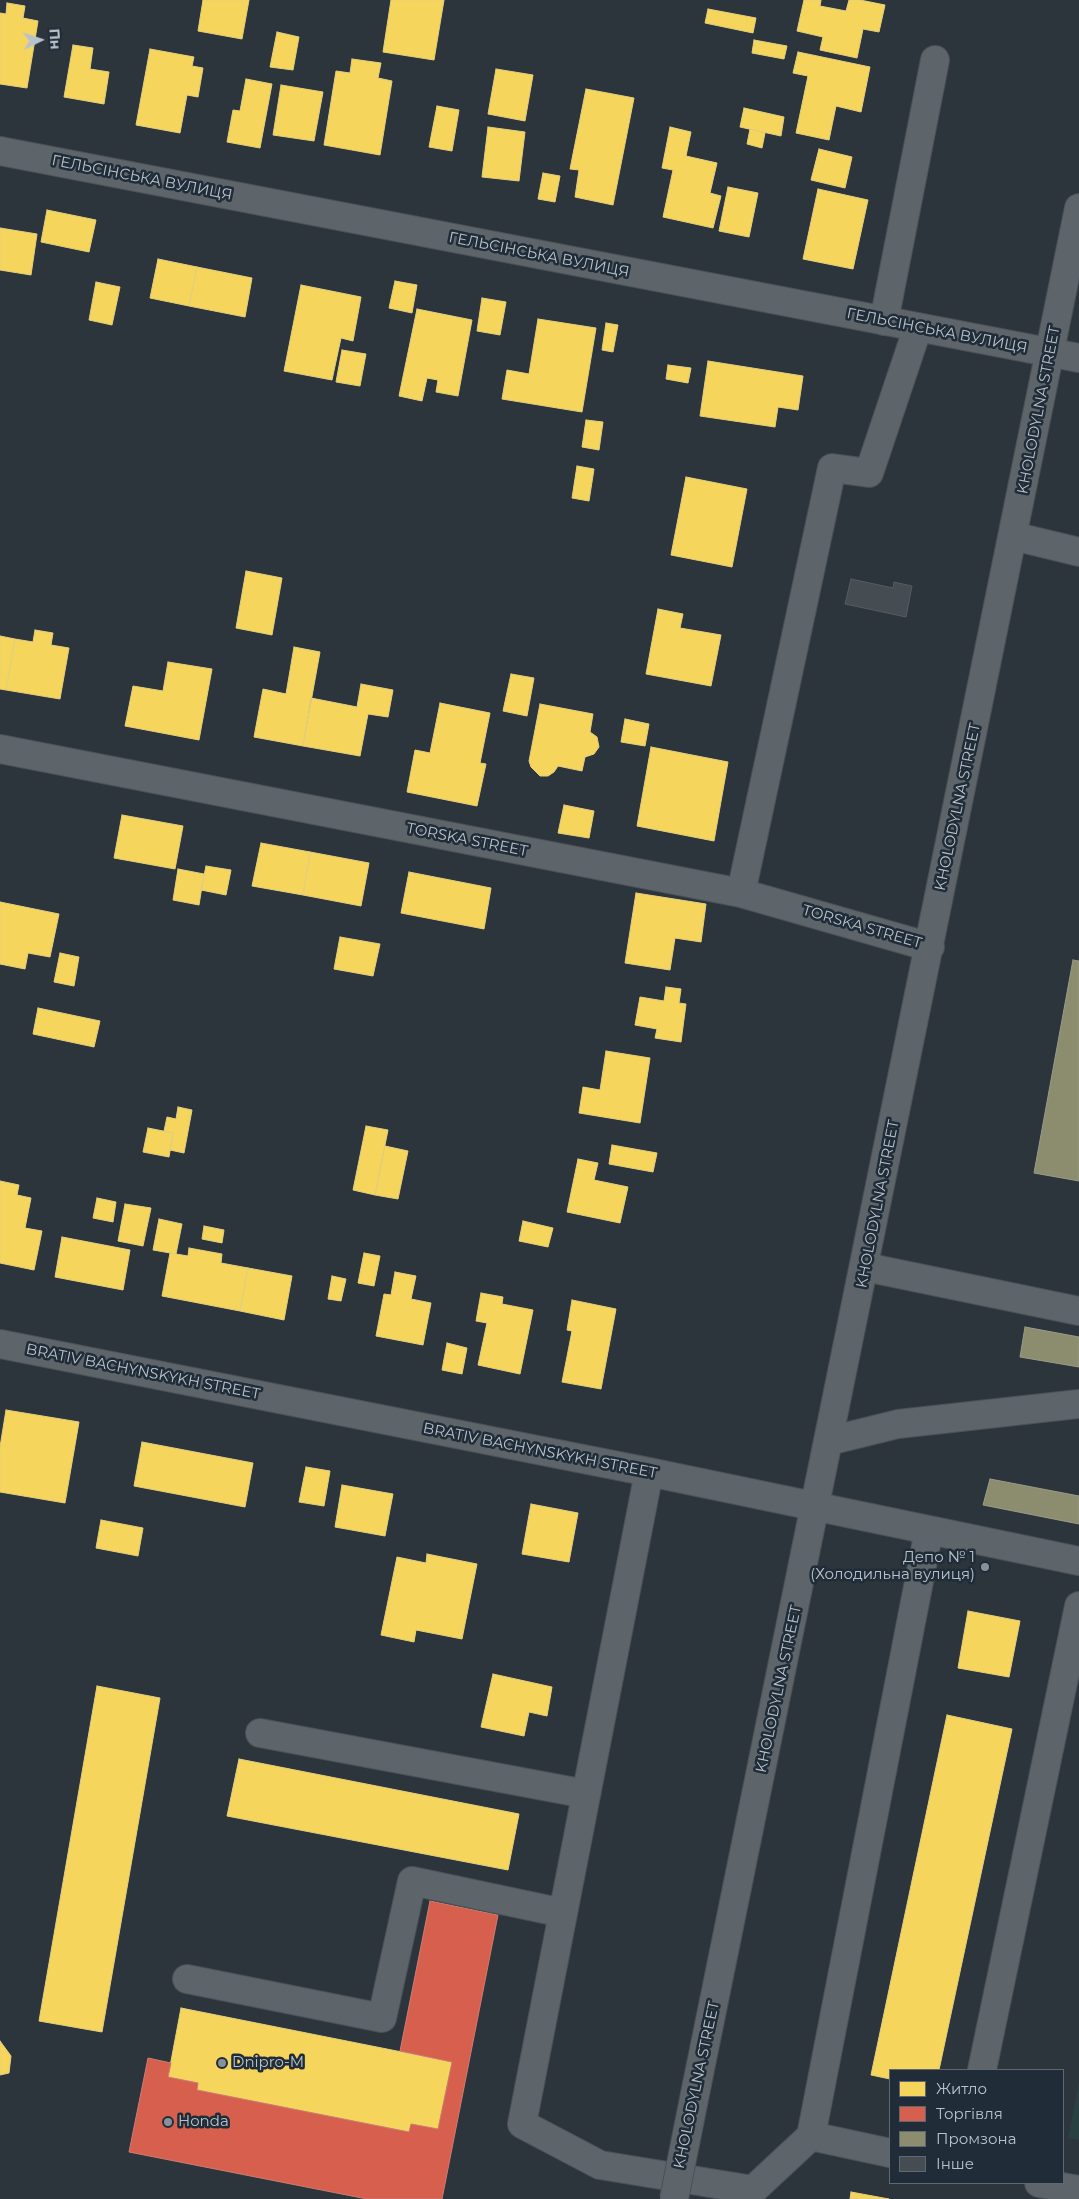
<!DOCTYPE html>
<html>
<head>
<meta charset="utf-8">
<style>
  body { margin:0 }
  #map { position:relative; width:1079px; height:2199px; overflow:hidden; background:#2d353c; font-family:Montserrat,sans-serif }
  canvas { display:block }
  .legend { position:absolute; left:889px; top:2069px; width:175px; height:115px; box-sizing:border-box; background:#202c37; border:1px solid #5d6873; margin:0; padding:6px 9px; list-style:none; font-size:15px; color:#b8c2cc }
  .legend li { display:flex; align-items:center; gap:10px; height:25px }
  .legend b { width:25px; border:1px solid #5d6873 }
  .north { position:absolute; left:15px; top:15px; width:50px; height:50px; -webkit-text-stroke:4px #202c37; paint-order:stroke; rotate:86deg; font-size:14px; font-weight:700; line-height:20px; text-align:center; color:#b8c2cc }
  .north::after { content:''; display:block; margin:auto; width:18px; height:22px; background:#b8c2cc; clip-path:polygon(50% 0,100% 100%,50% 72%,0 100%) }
</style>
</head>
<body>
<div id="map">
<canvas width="1079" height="2199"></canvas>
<ul class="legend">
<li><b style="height:14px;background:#f6d55c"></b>Житло</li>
<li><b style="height:14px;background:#d6604d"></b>Торгівля</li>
<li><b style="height:14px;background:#8c8c6e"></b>Промзона</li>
<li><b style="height:14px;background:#454c52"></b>Інше</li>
</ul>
<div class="north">Пн</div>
</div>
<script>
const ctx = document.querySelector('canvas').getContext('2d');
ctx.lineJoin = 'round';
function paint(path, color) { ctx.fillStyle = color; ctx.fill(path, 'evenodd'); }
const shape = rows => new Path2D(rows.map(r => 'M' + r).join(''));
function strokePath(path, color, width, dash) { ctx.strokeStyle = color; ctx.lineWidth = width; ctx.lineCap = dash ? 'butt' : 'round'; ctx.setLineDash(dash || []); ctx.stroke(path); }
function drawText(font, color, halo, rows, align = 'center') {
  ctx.font = font + ' Montserrat,sans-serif'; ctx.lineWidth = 5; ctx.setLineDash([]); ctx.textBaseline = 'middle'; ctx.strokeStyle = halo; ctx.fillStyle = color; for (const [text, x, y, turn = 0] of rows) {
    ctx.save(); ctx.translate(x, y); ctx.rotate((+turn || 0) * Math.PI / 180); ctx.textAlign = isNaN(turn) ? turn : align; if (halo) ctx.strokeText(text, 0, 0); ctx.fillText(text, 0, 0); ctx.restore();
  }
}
paint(shape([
  [1079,2083,1079,2140,1068,2138]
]), '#2a4142');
const homes = shape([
  [203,0,249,0,242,39,198,31,203,0],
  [391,0,444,0,434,60,383,52,391,0],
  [804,0,821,0,820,6,846,11,849,0,860,0,885,5,879,32,863,29,857,58,820,50,823,37,797,31,804,0],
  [7,3,25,6,23,18,38,21,27,88,0,84,0,13,6,14,7,3],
  [708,9,756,18,753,33,705,23,708,9],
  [277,32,299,37,293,70,270,67,277,32],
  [754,40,787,46,784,59,752,53,754,40],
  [73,45,93,48,90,69,109,72,104,104,64,97,73,45],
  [150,49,194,57,192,66,203,68,198,97,187,95,180,133,136,125,150,49],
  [798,52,870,67,861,112,836,106,829,140,796,133,808,76,793,73,798,52],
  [352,59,381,63,378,78,392,81,380,155,324,145,336,71,350,73,352,59],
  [496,69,533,75,525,121,488,114,496,69],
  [246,79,272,84,260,148,227,142,233,110,240,111,246,79],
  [281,85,323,92,314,141,273,135,281,85],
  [586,89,634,98,613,205,575,197,579,170,570,169,586,89],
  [437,106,459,110,452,151,429,147,437,106],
  [744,108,784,117,781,136,740,127,744,108],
  [488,127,525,132,519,181,482,177,488,127],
  [670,127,691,132,686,156,717,163,710,193,721,196,713,228,663,217,673,170,662,168,670,127],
  [750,129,765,133,762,148,747,144,750,129],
  [819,149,852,157,845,188,811,180,819,149],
  [543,173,560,176,555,202,538,199,543,173],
  [728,187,758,193,749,237,719,231,728,187],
  [818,189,868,200,853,269,803,259,818,189],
  [47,210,96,220,89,252,41,242,47,210],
  [0,228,37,234,31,275,0,270,0,228],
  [158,259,197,267,189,306,150,298,158,259],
  [197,267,252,278,245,317,189,306,197,267],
  [395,281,417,285,412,313,389,308,395,281],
  [96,282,120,287,112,325,89,320,96,282],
  [301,285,361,297,353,341,341,338,332,380,284,371,301,285],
  [482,298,506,302,500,335,477,331,482,298],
  [417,309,472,320,458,396,436,392,438,380,427,378,422,401,399,396,417,309],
  [538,319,596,328,582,412,502,399,507,370,529,374,538,319],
  [606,323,618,325,613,352,602,350,606,323],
  [342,350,366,354,360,386,336,382,342,350],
  [708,361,803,376,798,410,778,407,775,427,700,416,708,361],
  [668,365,691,368,688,383,666,379,668,365],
  [586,420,603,422,599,450,582,447,586,420],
  [577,466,594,469,589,501,572,498,577,466],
  [686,477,747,489,732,567,671,555,686,477],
  [246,571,282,578,272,635,236,628,246,571],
  [658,609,683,614,680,628,721,635,711,686,646,674,658,609],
  [35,630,53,633,51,645,69,648,60,699,6,690,15,639,33,642,35,630],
  [0,636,15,639,6,690,0,689,0,636],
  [294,647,320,652,303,746,254,737,263,689,286,694,294,647],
  [168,662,212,669,199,740,125,726,133,686,163,691,168,662],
  [511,674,534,678,527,716,503,711,511,674],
  [361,684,393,690,388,717,368,714,360,756,303,746,311,698,357,707,361,684],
  [440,703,490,713,480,763,486,764,477,806,407,792,415,750,430,753,440,703],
  [540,704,593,714,590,732,597,737,599,747,594,754,585,757,582,771,558,766,554,772,548,776,540,776,531,767,529,761,540,704],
  [625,719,649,724,645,746,621,742,625,719],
  [651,747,728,762,714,841,637,826,651,747],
  [564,805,594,811,589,838,558,833,564,805],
  [122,815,183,826,175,869,114,858,122,815],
  [261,843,310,852,303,895,252,886,261,843],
  [310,852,369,863,361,906,303,895,310,852],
  [206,866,231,870,226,895,201,890,206,866],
  [178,869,204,874,199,905,173,900,178,869],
  [409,872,491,888,484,929,401,913,409,872],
  [636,893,706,904,701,942,675,938,670,970,625,963,636,893],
  [0,902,59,914,50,957,28,953,25,969,0,964,0,902],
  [340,937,380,944,373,976,334,969,340,937],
  [60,953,79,957,74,986,54,982,60,953],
  [666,987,681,989,679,1003,686,1004,681,1042,655,1038,657,1029,635,1025,640,997,664,1001,666,987],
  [38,1008,100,1021,94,1047,33,1034,38,1008],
  [606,1051,650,1058,640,1123,579,1113,583,1087,600,1090,606,1051],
  [178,1107,192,1110,184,1153,170,1150,173,1133,164,1131,167,1117,176,1119,178,1107],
  [366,1126,388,1130,375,1195,353,1190,366,1126],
  [148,1128,173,1133,169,1157,143,1152,148,1128],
  [612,1145,657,1153,653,1172,609,1164,612,1145],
  [385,1146,408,1151,398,1199,375,1195,385,1146],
  [578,1159,598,1163,594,1180,628,1187,620,1223,567,1212,578,1159],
  [0,1181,19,1185,17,1195,31,1198,25,1228,42,1231,34,1270,0,1263,0,1181],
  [97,1198,116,1202,113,1222,93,1218,97,1198],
  [125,1204,151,1208,143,1246,118,1241,125,1204],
  [159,1219,182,1224,176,1254,153,1250,159,1219],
  [523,1221,553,1228,548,1247,519,1241,523,1221],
  [204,1226,224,1230,222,1243,202,1239,204,1226],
  [62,1237,130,1250,123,1290,55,1277,62,1237],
  [189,1248,222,1254,221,1263,248,1268,240,1311,162,1296,170,1253,188,1256,189,1248],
  [364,1253,380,1256,374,1286,358,1283,364,1253],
  [248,1268,292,1276,284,1320,240,1311,248,1268],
  [395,1272,416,1276,411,1299,431,1303,423,1345,376,1336,384,1294,391,1295,395,1272],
  [332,1276,346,1279,341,1301,328,1299,332,1276],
  [481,1293,503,1297,502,1304,533,1310,520,1374,478,1365,487,1323,476,1321,481,1293],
  [572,1300,616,1309,601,1389,562,1382,572,1331,567,1330,572,1300],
  [447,1343,467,1348,462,1374,442,1370,447,1343],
  [6,1410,79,1422,65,1503,0,1492,0,1447,6,1410],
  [142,1442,253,1463,245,1507,134,1486,142,1442],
  [306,1467,330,1471,324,1506,299,1502,306,1467],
  [342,1485,393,1494,385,1536,335,1527,342,1485],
  [531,1504,578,1513,569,1562,522,1554,531,1504],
  [101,1520,143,1528,138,1556,96,1548,101,1520],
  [427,1554,477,1564,462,1639,416,1630,414,1642,381,1635,397,1557,426,1563,427,1554],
  [968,1611,1020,1621,1009,1677,958,1668,968,1611],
  [493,1674,552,1687,547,1716,529,1712,524,1736,481,1727,493,1674],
  [97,1686,160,1698,102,2032,39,2021,97,1686],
  [947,1715,1012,1729,939,2070,890,2070,890,2079,871,2075,947,1715],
  [239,1759,519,1814,508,1870,227,1816,239,1759],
  [181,2008,452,2062,438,2129,411,2124,409,2132,197,2090,198,2083,168,2077,181,2008],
  [0,2041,11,2056,9,2073,0,2075,0,2041],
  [851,2192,889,2199,850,2199,851,2192]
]);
paint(homes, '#f6d55c');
strokePath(homes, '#e3cf7e', 1);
const shops = shape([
  [430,1901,498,1915,442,2199,367,2199,129,2152,148,2058,171,2063,168,2077,198,2083,197,2090,409,2132,411,2124,438,2129,452,2062,400,2051,430,1901]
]);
paint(shops, '#d6604d');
strokePath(shops, '#cd7d73', 1);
const industry = shape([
  [1073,960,1079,961,1079,1181,1034,1173,1073,960],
  [1025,1327,1079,1337,1079,1367,1020,1357,1025,1327],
  [990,1479,1079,1496,1079,1524,983,1505,990,1479]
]);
paint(industry, '#8c8c6e');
strokePath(industry, '#999c8a', 1);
const building = shape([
  [851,579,893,588,894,582,912,586,906,617,845,604,851,579]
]);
paint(building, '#454c52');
strokePath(building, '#555c63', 1);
const minor = shape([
  [0,151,1079,358],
  [884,321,935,60],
  [1013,536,1079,552],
  [0,749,741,893,930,947],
  [741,893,832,468,869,473,918,327],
  [865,1267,1079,1311],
  [0,1344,649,1472,1079,1561],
  [829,1441,898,1424,1079,1404],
  [649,1472,522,2124,600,2165,753,2190,811,2136,890,2153],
  [260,1733,586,1794],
  [187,1979,382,2018,412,1881,563,1913],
  [982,2070,1079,1606],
  [697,2084,1079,208],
  [811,2136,929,1530],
  [1039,2183,1079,2190]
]);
strokePath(minor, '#4b5156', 30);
strokePath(minor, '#5d646a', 28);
const minorBridge = shape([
  [674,2199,697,2084]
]);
strokePath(minorBridge, '#4b5156', 30, []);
strokePath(minorBridge, '#5d646a', 28);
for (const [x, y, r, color] of [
  [985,1567,5,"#87919a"],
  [222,2063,5,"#87919a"],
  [168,2122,5,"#87919a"]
]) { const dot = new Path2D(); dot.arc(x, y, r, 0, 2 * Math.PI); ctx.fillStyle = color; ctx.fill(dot); strokePath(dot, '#202c37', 2); }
drawText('15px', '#b8c2cc', '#202c37', [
  ["ГЕЛЬСІНСЬКА ВУЛИЦЯ",142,178,11],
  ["ГЕЛЬСІНСЬКА ВУЛИЦЯ",539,255,11],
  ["ГЕЛЬСІНСЬКА ВУЛИЦЯ",937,331,11],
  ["KHOLODYLNA STREET",1039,410,-79],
  ["KHOLODYLNA STREET",958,807,-78],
  ["TORSKA STREET",467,840,11],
  ["TORSKA STREET",862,927,16],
  ["KHOLODYLNA STREET",878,1204,-79],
  ["BRATIV BACHYNSKYKH STREET",143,1372,11],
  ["BRATIV BACHYNSKYKH STREET",540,1451,11],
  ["KHOLODYLNA STREET",779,1689,-78],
  ["KHOLODYLNA STREET",697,2085,-78]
]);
drawText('15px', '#b8c2cc', '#202c37', [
  ["Депо № 1",975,1558,"right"],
  ["(Холодильна вулиця)",975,1575,"right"],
  ["Dnipro-M",232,2063],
  ["Honda",178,2122]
], 'left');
</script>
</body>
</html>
